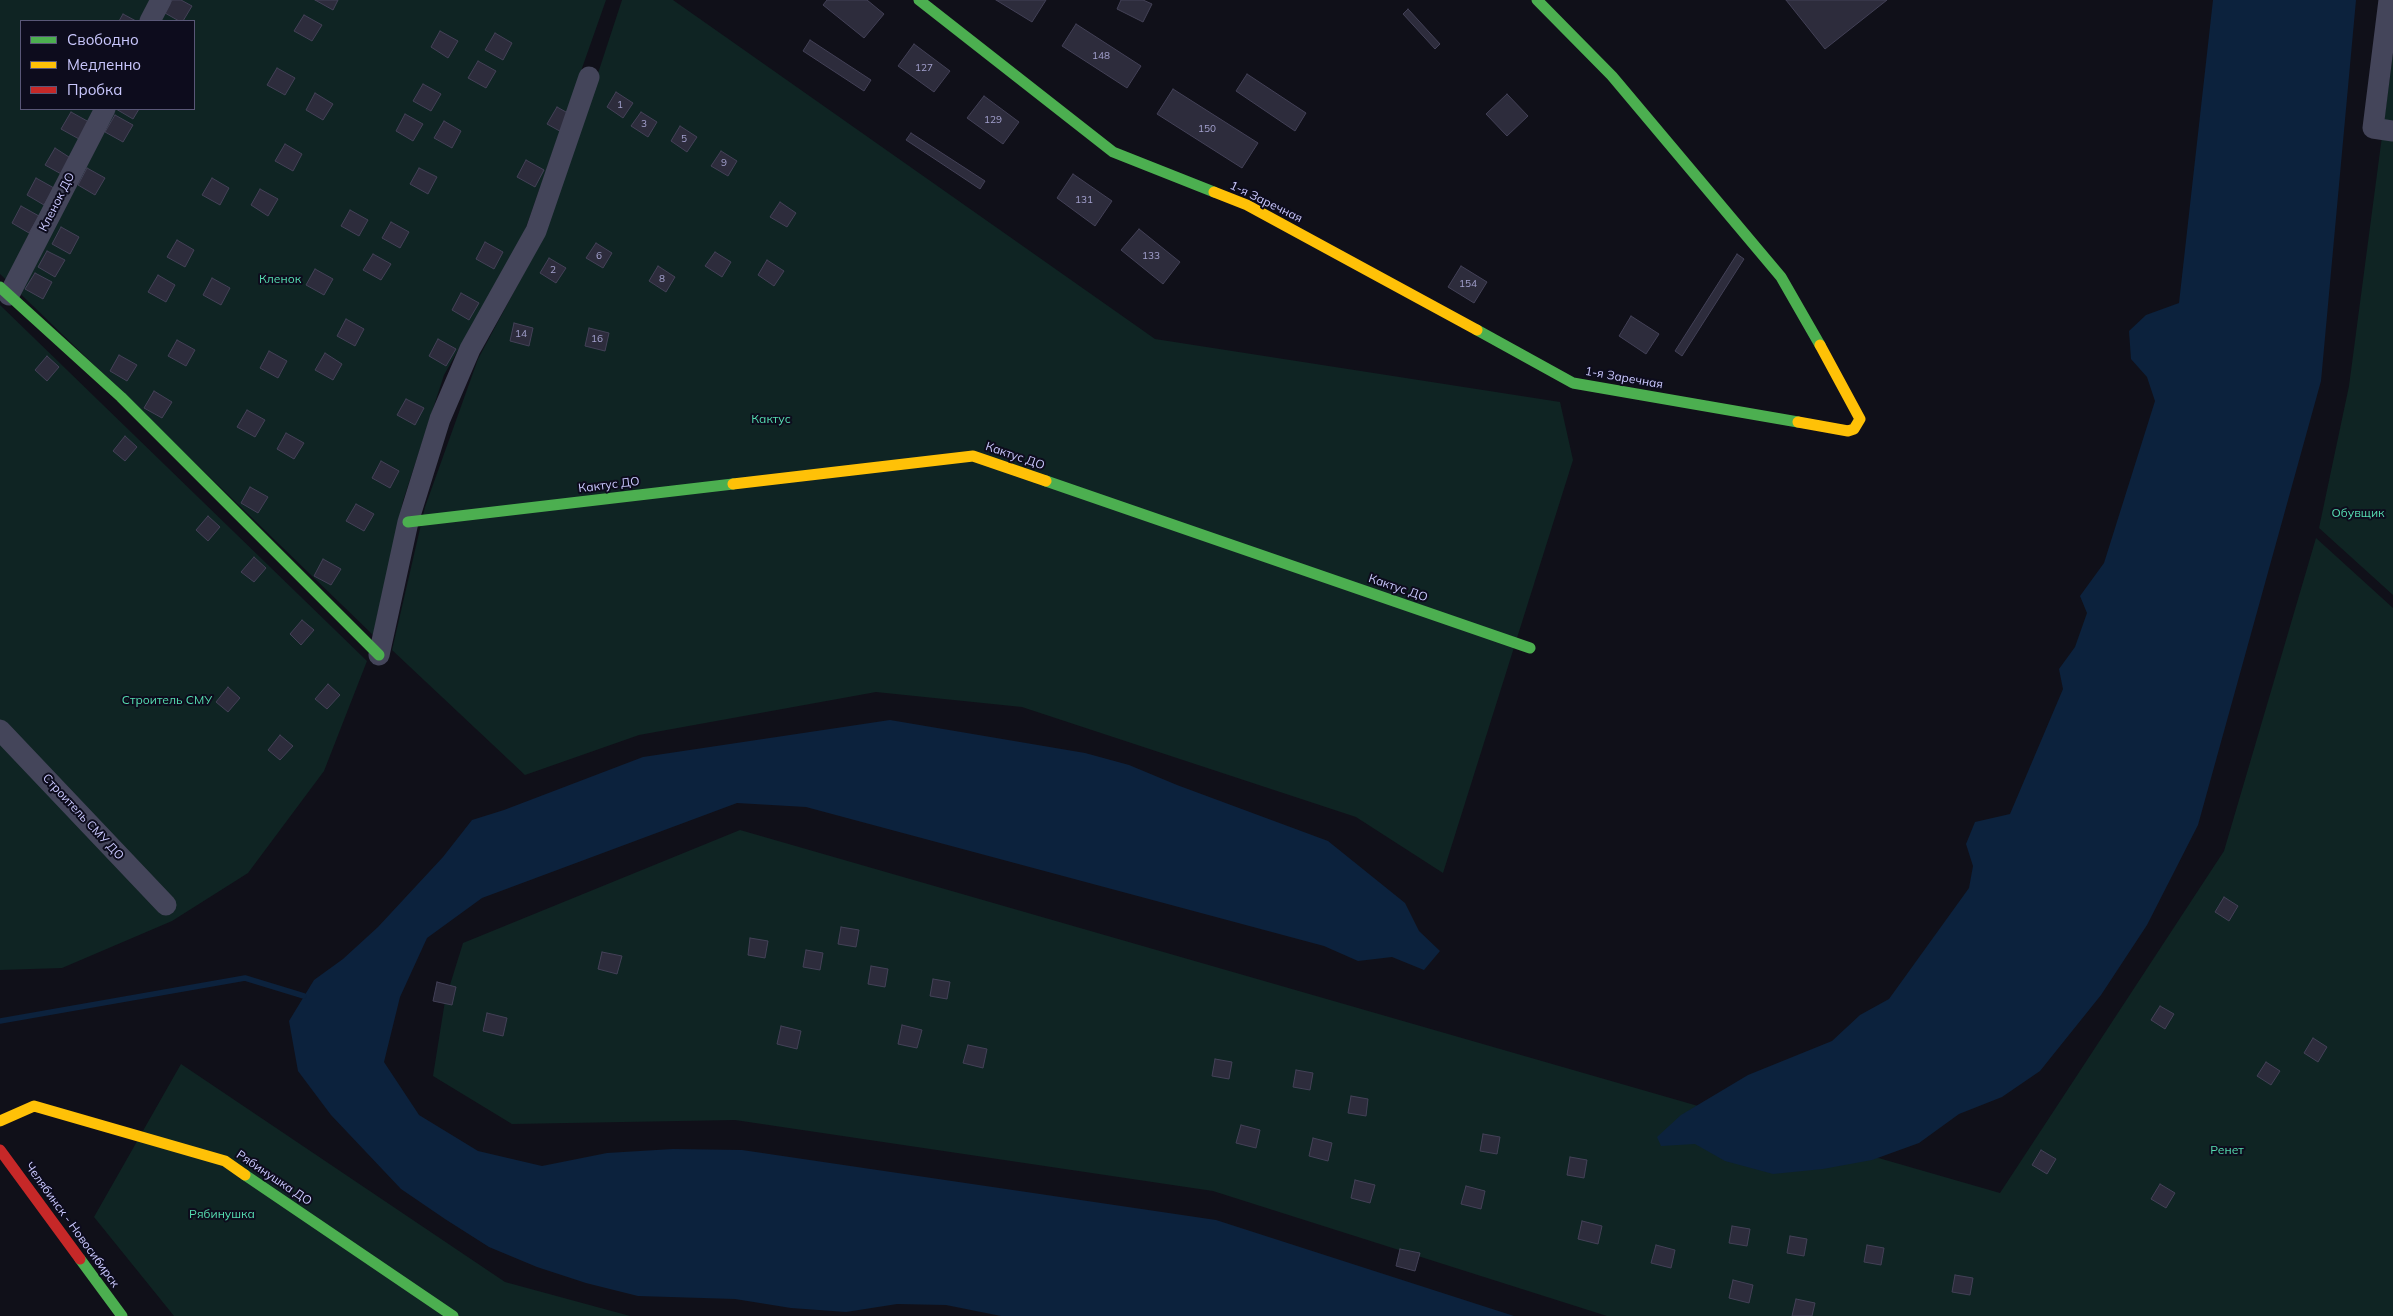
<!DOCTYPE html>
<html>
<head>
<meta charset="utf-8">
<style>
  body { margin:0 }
  #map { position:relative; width:2393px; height:1316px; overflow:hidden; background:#101019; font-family:Mulish,sans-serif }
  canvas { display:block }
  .legend { position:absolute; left:20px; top:20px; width:175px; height:90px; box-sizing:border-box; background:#0d0c1d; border:1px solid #595777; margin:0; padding:6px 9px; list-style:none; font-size:15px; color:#cac8fe }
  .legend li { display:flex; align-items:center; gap:10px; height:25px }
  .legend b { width:25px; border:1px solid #595777 }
</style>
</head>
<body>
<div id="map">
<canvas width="2393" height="1316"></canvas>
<ul class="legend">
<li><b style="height:6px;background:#4caf50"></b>Свободно</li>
<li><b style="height:6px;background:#ffc107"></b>Медленно</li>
<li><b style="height:6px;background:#c62828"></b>Пробка</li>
</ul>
</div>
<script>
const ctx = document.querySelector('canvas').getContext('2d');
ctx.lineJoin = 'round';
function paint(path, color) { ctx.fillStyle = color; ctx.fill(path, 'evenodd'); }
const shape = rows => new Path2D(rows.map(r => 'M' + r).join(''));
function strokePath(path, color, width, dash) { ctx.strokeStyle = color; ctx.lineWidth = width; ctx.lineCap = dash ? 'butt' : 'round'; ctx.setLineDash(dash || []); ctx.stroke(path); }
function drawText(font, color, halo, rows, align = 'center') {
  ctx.font = font + ' Mulish,sans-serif'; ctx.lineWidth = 4; ctx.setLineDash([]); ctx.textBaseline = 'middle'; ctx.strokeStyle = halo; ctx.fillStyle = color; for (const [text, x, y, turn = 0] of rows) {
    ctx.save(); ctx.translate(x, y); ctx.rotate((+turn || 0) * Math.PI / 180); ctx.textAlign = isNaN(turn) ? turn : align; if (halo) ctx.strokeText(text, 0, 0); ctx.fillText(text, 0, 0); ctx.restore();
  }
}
paint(shape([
  [0,0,606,0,524,233,444,375,403,501,373,635,0,274],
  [21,21,194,21,194,109,21,109],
  [622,0,673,0,1155,339,1560,402,1573,460,1443,873,1356,817,1022,707,876,692,639,735,525,775,392,650,425,507,478,359,546,232],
  [2393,53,2393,595,2319,528,2349,386],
  [0,305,367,661,324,771,248,873,172,921,62,968,0,970],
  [2316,538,2393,608,2393,1316,1607,1316,1213,1191,735,1120,512,1124,433,1076,445,1001,463,943,740,830,2000,1193,2224,851],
  [181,1064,505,1282,630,1316,174,1316,94,1217]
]), '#0f2423');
paint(shape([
  [2213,0,2356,0,2321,381,2198,825,2147,925,2101,995,2040,1071,2002,1097,1959,1114,1919,1143,1872,1160,1823,1169,1773,1174,1725,1161,1695,1144,1661,1146,1657,1137,1681,1115,1748,1075,1832,1041,1860,1015,1889,999,1969,888,1973,866,1966,844,1975,822,2010,814,2063,689,2059,669,2075,647,2087,613,2080,596,2104,563,2155,401,2147,377,2131,359,2129,331,2146,315,2179,303],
  [890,720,1085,753,1129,765,1177,785,1328,841,1405,903,1419,931,1440,951,1424,970,1392,957,1358,961,1324,946,806,807,737,803,482,898,427,938,400,997,384,1062,419,1115,478,1151,542,1166,607,1153,673,1149,742,1150,1216,1220,1514,1316,1001,1316,946,1305,897,1304,846,1312,791,1308,735,1299,638,1296,586,1283,537,1267,489,1247,445,1219,401,1189,331,1115,298,1071,289,1021,314,980,343,959,378,927,443,857,472,820,504,810,643,757]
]), '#0c223d');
strokePath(shape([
  [0,1021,245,978,304,996]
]), '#0c223d', 5.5);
const building = shape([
  [172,0,181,0,192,6,183,21,179,21,165,13,172,0],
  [315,0,338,0,333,10,315,0],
  [827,0,867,0,884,14,864,38,823,5,827,0],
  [996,0,1046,0,1032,22,996,0],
  [1121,0,1143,0,1152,4,1143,22,1117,9,1121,0],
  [1786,0,1887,0,1825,49,1786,0],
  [1408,9,1440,44,1435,49,1403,14,1408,9],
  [123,14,136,21,119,21,123,14],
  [304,15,322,25,312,41,294,31,304,15],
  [1076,24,1141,66,1127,88,1062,46,1076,24],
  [440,31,458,41,448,58,431,47,440,31],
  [495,33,512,43,503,60,485,50,495,33],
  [810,40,871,80,864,91,803,51,810,40],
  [914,44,950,71,934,92,898,66,914,44],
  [478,61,496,71,486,88,468,78,478,61],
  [277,68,295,78,285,95,267,85,277,68],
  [1247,74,1306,113,1295,131,1236,91,1247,74],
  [423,84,441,94,431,111,413,101,423,84],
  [1173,89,1258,143,1242,168,1157,114,1173,89],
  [616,92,633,103,623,118,607,107,616,92],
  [315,93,333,104,323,120,306,110,315,93],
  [1507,94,1528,116,1507,136,1486,114,1507,94],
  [984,96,1019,122,1003,144,967,118,984,96],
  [557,107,575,117,565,134,547,124,557,107],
  [116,109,139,109,133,119,116,109],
  [71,112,89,122,79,139,61,129,71,112],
  [641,112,657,122,648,137,631,126,641,112],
  [405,114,423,124,413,141,396,131,405,114],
  [115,115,133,125,123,142,105,132,115,115],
  [444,121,461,131,452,148,434,138,444,121],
  [680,126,697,137,687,152,671,141,680,126],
  [911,133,985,181,980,189,906,140,911,133],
  [285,144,302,154,293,171,275,161,285,144],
  [55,148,72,159,63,175,45,165,55,148],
  [721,151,737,161,728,176,711,166,721,151],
  [526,160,544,170,535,187,517,177,526,160],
  [87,168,105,178,95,195,78,185,87,168],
  [419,168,437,177,428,194,410,184,419,168],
  [1073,174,1112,201,1095,226,1057,198,1073,174],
  [36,178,54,188,44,205,27,195,36,178],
  [212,178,229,188,220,205,202,195,212,178],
  [260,189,278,199,268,216,251,205,260,189],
  [780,202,796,213,787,227,770,217,780,202],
  [21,206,39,216,29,233,12,223,21,206],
  [350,210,368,220,359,236,341,226,350,210],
  [391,222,409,232,400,248,382,238,391,222],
  [61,227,79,237,70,254,52,244,61,227],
  [1139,229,1180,262,1163,284,1121,250,1139,229],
  [177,240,194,250,185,267,167,257,177,240],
  [485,242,503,252,494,269,476,259,485,242],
  [596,243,612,253,603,268,586,258,596,243],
  [47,251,65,260,55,277,38,267,47,251],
  [715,252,731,262,722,277,705,266,715,252],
  [373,254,391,264,381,280,363,270,373,254],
  [1737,254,1744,259,1682,356,1675,351,1737,254],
  [549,258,566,268,556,283,540,273,549,258],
  [767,260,784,271,774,286,758,275,767,260],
  [658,266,675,277,666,292,649,281,658,266],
  [1461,266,1487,282,1474,303,1448,287,1461,266],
  [315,269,333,279,324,295,306,285,315,269],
  [35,273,52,282,43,299,25,289,35,273],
  [158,275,175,285,166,302,148,292,158,275],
  [212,278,230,288,221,305,203,295,212,278],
  [461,293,479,303,469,320,452,310,461,293],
  [1631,316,1659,334,1646,354,1619,336,1631,316],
  [346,319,364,329,355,346,337,336,346,319],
  [514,323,533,328,529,346,510,341,514,323],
  [589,328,609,333,605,351,585,346,589,328],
  [438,339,456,349,446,366,429,356,438,339],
  [177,340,195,350,186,366,168,356,177,340],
  [269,351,287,361,278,378,260,368,269,351],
  [325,353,342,364,333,380,315,370,325,353],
  [119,355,137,365,127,381,110,371,119,355],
  [47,356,59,367,47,381,35,370,47,356],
  [154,391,172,402,162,418,144,408,154,391],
  [406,399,424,408,415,425,397,415,406,399],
  [247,410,265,420,255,437,237,427,247,410],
  [286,433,304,443,294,459,277,449,286,433],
  [125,436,137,447,125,461,113,451,125,436],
  [381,461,399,471,390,488,372,478,381,461],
  [250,487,268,497,258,513,241,503,250,487],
  [356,504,374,514,364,531,346,521,356,504],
  [208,516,220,527,208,541,196,530,208,516],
  [254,557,266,568,254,582,241,572,254,557],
  [323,559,341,569,331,585,314,576,323,559],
  [302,620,314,630,301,645,290,634,302,620],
  [328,684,340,695,327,709,315,699,328,684],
  [228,687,240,698,228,712,216,702,228,687],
  [280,735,293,746,280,760,268,750,280,735],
  [2224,897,2238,906,2229,921,2215,912,2224,897],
  [841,927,859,930,856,947,838,944,841,927],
  [750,938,768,941,765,958,748,955,750,938],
  [806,950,823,953,820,970,803,967,806,950],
  [602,952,622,956,617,974,598,969,602,952],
  [871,966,888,969,885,987,868,984,871,966],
  [933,979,950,982,947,999,930,996,933,979],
  [437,982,456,987,452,1005,433,1001,437,982],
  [2160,1006,2174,1014,2165,1029,2151,1020,2160,1006],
  [487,1013,507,1018,503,1036,483,1031,487,1013],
  [902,1025,922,1030,917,1048,898,1044,902,1025],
  [781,1026,801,1031,797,1049,777,1044,781,1026],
  [2313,1038,2327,1047,2318,1062,2304,1053,2313,1038],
  [968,1045,987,1049,983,1068,963,1063,968,1045],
  [1215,1059,1232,1062,1229,1079,1212,1076,1215,1059],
  [2266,1062,2280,1071,2271,1085,2257,1076,2266,1062],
  [1296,1070,1313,1073,1310,1090,1293,1087,1296,1070],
  [1351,1096,1368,1099,1366,1116,1348,1113,1351,1096],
  [1241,1125,1260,1130,1256,1148,1236,1143,1241,1125],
  [1483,1134,1500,1137,1497,1154,1480,1151,1483,1134],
  [1313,1138,1332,1143,1328,1161,1309,1156,1313,1138],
  [2041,1150,2056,1159,2047,1174,2032,1165,2041,1150],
  [1570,1157,1587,1160,1584,1178,1567,1175,1570,1157],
  [1355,1180,1375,1185,1370,1203,1351,1198,1355,1180],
  [2160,1184,2175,1193,2166,1208,2151,1199,2160,1184],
  [1466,1186,1485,1191,1481,1209,1461,1204,1466,1186],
  [1582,1221,1602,1226,1598,1244,1578,1239,1582,1221],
  [1732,1226,1750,1229,1747,1246,1729,1243,1732,1226],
  [1790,1236,1807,1239,1804,1256,1787,1253,1790,1236],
  [1656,1245,1675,1250,1671,1268,1651,1263,1656,1245],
  [1867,1245,1884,1248,1881,1265,1864,1262,1867,1245],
  [1400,1249,1420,1253,1415,1271,1396,1266,1400,1249],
  [1955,1275,1973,1278,1970,1295,1952,1292,1955,1275],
  [1733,1280,1753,1285,1749,1303,1729,1298,1733,1280],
  [1796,1299,1815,1303,1812,1316,1792,1316,1796,1299]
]);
paint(building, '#2d2c3c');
strokePath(building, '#434157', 1);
strokePath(shape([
  [2389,0,2373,128,2393,131],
  [150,21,161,0],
  [9,295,105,109],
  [379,655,408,522,440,419,470,349,536,231,589,77],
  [0,730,166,905]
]), '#44455a', 21);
strokePath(shape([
  [919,0,1113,152,1214,192],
  [1537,0,1612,76,1781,277,1820,345],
  [0,287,121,397,379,655],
  [1477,330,1573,383,1798,422],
  [1046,481,1530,648],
  [408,522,733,484],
  [245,1175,453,1316],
  [80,1259,122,1316]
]), '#4caf50', 11);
strokePath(shape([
  [1214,192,1247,205,1477,330],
  [1798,422,1848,431,1854,429,1860,419,1820,345],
  [733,484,973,456,1046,481],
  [0,1121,34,1106,225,1161,245,1175]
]), '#ffc107', 11);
strokePath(shape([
  [0,1150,80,1259]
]), '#c62828', 11);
drawText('10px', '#a3a1ce', null, [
  ["148",1101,56],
  ["127",924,68],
  ["1",620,105],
  ["129",993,120],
  ["3",644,124],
  ["150",1207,129],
  ["5",684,139],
  ["9",724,163],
  ["131",1084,200],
  ["6",599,256],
  ["133",1151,256],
  ["2",553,270],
  ["8",662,279],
  ["154",1468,284],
  ["14",521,334],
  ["16",597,339]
]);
drawText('12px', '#cac8fe', '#0d0c1d', [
  ["Кленок ДО",57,202,-63],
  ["1-я Заречная",1266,202,26],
  ["1-я Заречная",1624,378,10],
  ["Кактус ДО",1015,456,19],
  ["Кактус ДО",609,485,-7],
  ["Кактус ДО",1398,588,19],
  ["Строитель СМУ ДО",83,817,47],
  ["Рябинушка ДО",274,1178,34],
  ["Челябинск - Новосибирск",72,1225,54]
]);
drawText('12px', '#56ddb1', '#0d0c1d', [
  ["Кленок",280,279],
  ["Кактус",771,419],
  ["Обувщик",2358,513],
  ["Строитель СМУ",167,700],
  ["Ренет",2227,1150],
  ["Рябинушка",222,1214]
]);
</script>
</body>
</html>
